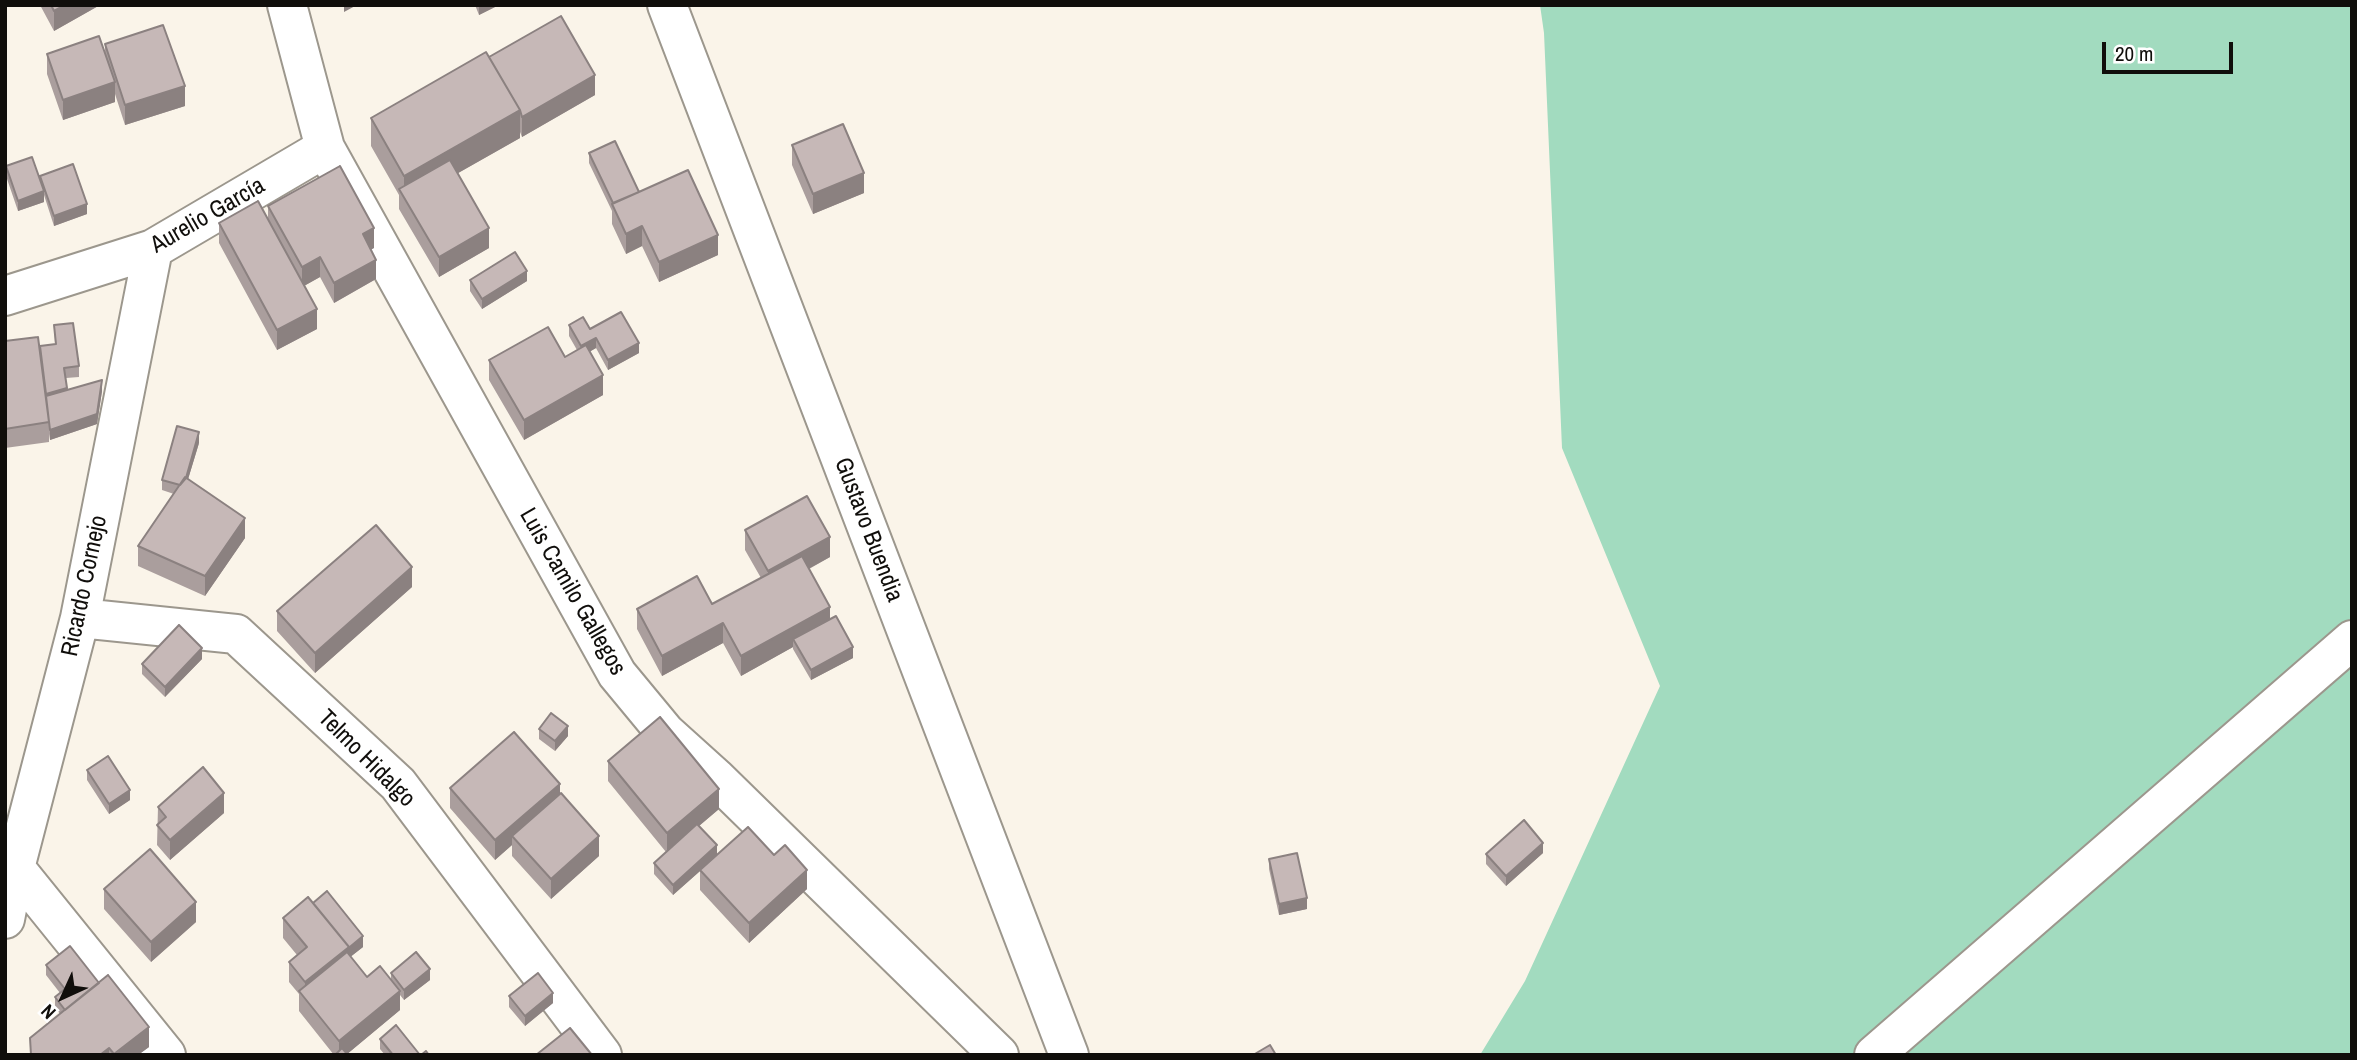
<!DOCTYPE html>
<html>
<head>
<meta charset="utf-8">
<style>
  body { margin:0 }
  #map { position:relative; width:2357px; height:1060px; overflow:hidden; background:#faf4e9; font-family:"Archivo Narrow",sans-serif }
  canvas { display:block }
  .frame { position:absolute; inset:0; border:7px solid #100e0b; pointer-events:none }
  .north { position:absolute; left:28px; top:962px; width:70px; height:70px; -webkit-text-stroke:5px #fff; paint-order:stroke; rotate:225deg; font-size:19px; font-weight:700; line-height:28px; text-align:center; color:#100e0b }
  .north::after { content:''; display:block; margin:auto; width:24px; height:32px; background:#100e0b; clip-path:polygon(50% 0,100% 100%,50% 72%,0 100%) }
  .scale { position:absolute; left:2102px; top:42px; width:131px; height:32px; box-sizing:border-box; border:4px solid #100e0b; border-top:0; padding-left:9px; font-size:21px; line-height:24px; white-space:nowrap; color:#100e0b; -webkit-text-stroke:5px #fff; paint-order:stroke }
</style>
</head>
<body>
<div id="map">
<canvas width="2357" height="1060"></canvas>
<div class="frame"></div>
<div class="north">N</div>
<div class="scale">20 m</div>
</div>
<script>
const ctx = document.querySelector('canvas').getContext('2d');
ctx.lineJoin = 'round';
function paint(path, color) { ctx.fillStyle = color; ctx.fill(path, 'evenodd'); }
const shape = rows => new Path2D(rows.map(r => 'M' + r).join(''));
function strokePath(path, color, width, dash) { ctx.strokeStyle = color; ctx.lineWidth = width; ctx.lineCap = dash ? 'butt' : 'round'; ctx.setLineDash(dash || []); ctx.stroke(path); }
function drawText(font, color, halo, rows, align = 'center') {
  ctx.font = font + ' "Archivo Narrow",sans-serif'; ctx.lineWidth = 5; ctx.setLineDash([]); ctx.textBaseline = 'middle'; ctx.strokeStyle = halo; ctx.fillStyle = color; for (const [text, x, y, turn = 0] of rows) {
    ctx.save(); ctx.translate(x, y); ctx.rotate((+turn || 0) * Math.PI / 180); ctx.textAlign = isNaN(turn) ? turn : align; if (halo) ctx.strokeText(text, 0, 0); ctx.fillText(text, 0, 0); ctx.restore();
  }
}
paint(shape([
  [1540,5,2352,5,2352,1055,1480,1055,1525,981,1660,686,1562,448,1544,33]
]), '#a2dbbf');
const street = shape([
  [287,5,325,148,617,674,665,732,716,778,999,1055],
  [667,5,1069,1055],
  [5,296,153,249,325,148],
  [80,618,236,634,398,784,602,1055],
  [15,868,166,1055],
  [5,919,15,868,80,618,153,249],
  [1874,1055,2352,640]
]);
strokePath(street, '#9c978d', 42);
strokePath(street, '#fff', 38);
paint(shape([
  [40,5,100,5,54,31],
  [475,5,499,5,479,15],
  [105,44,185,106,125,125,115,94,115,102,63,120,47,74,47,54,105,54],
  [489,57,595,95,522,137,520,132,520,138,458,173,489,248,439,277,399,209,399,195,371,146,371,118],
  [792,145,864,193,813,214,792,165],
  [589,153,639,192,718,255,659,282,642,246,626,254,612,224,612,211,589,163],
  [6,166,40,182,40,176,87,214,54,226,44,195,44,202,18,211,6,176],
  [268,206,374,248,371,249,376,279,334,303,320,277,304,286,317,329,277,350,219,243,219,223,268,219],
  [470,280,527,281,482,309,470,291],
  [54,325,79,366,79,377,66,378,67,390,102,391,97,424,50,440,49,434,49,442,5,448,5,341,40,352,55,344],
  [569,325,590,329,639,353,608,370,596,348,590,351,603,395,524,440,489,380,489,360,565,357,577,350,569,336],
  [199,443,188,479,245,538,205,596,138,566,138,546,174,494,162,490,162,480],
  [745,530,830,557,809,569,830,619,853,658,811,680,793,649,793,647,741,676,723,643,662,676,637,629,637,609,712,604,761,578,745,550],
  [412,587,315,673,277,631,277,611],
  [202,659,165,697,142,674,142,664],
  [539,729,568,736,555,751,539,739],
  [608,761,719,809,699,826,717,855,807,889,749,943,700,890,700,871,673,895,654,874,654,863,666,852,608,781],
  [87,770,130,800,109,814,87,780],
  [450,788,560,794,599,856,551,899,512,856,512,845,495,860,450,808],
  [158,807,224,813,170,860,157,845],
  [1543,853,1506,886,1486,864,1486,854],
  [1269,859,1307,909,1279,915,1269,869],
  [104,889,196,922,151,962,104,909],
  [313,903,363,947,350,957,367,977,391,979,391,973,430,980,404,1000,400,995,400,1010,347,1054,334,1055,299,1011,299,994,289,982,289,962,297,955,283,938,283,918],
  [46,965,149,1047,138,1055,30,1055,60,1014,55,1007,55,997,60,993,46,975],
  [509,996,553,1003,525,1026,509,1007],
  [380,1039,420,1055,385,1055,380,1049]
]), '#aa9e9d');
paint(shape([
  [65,5,100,5,54,31,54,11],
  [344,5,357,5,344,12],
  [479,5,499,5,479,15],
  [595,75,595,95,522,137,522,117],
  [115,82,115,102,63,120,63,100],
  [185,86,185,106,125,125,125,105],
  [520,110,520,138,407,202,404,198,404,176],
  [864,173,864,193,813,214,813,194],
  [44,191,44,202,18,211,18,201],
  [87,204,87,214,54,226,54,216],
  [642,226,642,246,626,254,626,234],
  [374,228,374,248,363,254,363,234],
  [489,228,489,248,439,277,439,257],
  [718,235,718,255,659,282,659,262],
  [320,257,320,277,302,287,302,267],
  [376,260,376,279,334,303,334,283],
  [527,271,527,281,482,309,482,299],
  [317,309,317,329,277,350,277,330],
  [596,338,596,348,581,357,581,346],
  [639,343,639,353,608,370,608,360],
  [603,375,603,395,524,440,524,420],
  [102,380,102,391,97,424,50,440,50,430],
  [67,388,67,398,46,404,46,394],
  [199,432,199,443,183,496,183,486],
  [245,518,245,538,205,596,205,576],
  [830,537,830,557,768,591,768,571],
  [412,567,412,587,315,673,315,653],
  [830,607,830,627,793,639,793,647,741,676,741,656],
  [723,623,723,643,662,676,662,656],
  [853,647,853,658,811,680,811,670],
  [202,648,202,659,165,697,165,687],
  [568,726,568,736,555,751,555,741],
  [560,784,560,804,512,836,512,845,495,860,495,840],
  [719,789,719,809,667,853,667,833],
  [130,790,130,800,109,814,109,804],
  [224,793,224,813,170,860,170,840],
  [599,836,599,856,551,899,551,879],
  [1543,843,1543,853,1506,886,1506,876],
  [717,845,717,856,673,895,673,885],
  [807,870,807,889,749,943,749,923],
  [1307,898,1307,909,1279,915,1279,904],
  [196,902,196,922,151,962,151,942],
  [363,936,363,947,349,958,305,999,305,982],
  [430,969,430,980,404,1000,404,990],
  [400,991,400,1010,346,1055,339,1055,339,1041],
  [553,993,553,1003,525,1026,525,1016],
  [149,1027,149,1047,138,1055,114,1055],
  [109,1048,109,1055,100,1055]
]), '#8b8180');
const building = shape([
  [51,5,65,5,54,11,51,5],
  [561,16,595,75,522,117,520,110,489,57,561,16],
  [163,25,185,86,125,105,105,44,163,25],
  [99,36,115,82,63,100,47,54,99,36],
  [486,52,520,110,404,176,371,118,486,52],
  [843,124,864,173,813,194,792,145,843,124],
  [615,141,639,192,613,203,589,153,615,141],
  [32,157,44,191,18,201,6,166,32,157],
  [450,160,489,228,439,257,399,189,450,160],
  [73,164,87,204,54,216,40,176,73,164],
  [340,166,374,228,363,234,376,260,334,283,320,257,302,267,268,206,340,166],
  [688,170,718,235,659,262,642,226,626,234,612,204,688,170],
  [258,201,317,309,277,330,219,223,258,201],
  [515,252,527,271,482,299,470,280,515,252],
  [621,312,639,343,608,360,596,338,581,346,569,325,583,317,590,329,621,312],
  [73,323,79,366,64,368,67,388,46,394,40,346,56,344,54,325,73,323],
  [548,327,565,357,586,345,603,375,524,420,489,360,548,327],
  [38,337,49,422,5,429,5,341,38,337],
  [102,380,97,414,50,430,46,396,102,380],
  [177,426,199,432,186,478,180,485,162,480,177,426],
  [185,477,245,518,205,576,138,546,185,477],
  [807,496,830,537,768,571,745,530,807,496],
  [376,525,412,567,315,653,277,611,376,525],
  [802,556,830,607,741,656,723,623,662,656,637,609,697,576,712,604,802,556],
  [836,616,853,647,811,670,793,639,836,616],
  [179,625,202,648,165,687,142,664,179,625],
  [551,713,568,726,555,741,539,729,551,713],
  [660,717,719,789,667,833,608,761,660,717],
  [514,732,560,784,495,840,450,788,514,732],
  [108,756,130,790,109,804,87,770,108,756],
  [203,767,224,793,170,840,157,825,166,817,158,807,203,767],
  [561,793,599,836,551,879,512,836,561,793],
  [1524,820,1543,843,1506,876,1486,854,1524,820],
  [697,824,717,845,673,885,654,863,697,824],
  [748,827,774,855,785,845,807,870,749,923,700,870,748,827],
  [150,849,196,902,151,942,104,889,150,849],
  [1297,853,1307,898,1279,904,1269,859,1297,853],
  [327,891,363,936,345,951,349,947,313,903,327,891],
  [308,897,349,947,305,982,289,962,307,947,283,918,308,897],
  [70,946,99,983,65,1010,55,997,65,989,46,965,70,946],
  [347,952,367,977,380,966,400,991,339,1041,299,991,347,952],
  [416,952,430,969,404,990,391,973,416,952],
  [538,973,553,993,525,1016,509,996,538,973],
  [108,975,149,1027,114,1054,109,1048,100,1055,31,1055,30,1038,108,975],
  [396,1025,420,1055,393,1055,380,1039,396,1025],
  [570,1028,592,1055,536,1055,570,1028],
  [1270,1045,1276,1055,1253,1055,1270,1045],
  [342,1048,348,1055,335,1055,342,1048],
  [426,1051,429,1055,421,1055,426,1051]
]);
paint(building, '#c6b8b7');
strokePath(building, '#8b8180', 2);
drawText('24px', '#100e0b', '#fff', [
  ["Aurelio García",208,216,-30],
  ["Gustavo Buendia",868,530,69],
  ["Ricardo Cornejo",85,586,-78],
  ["Luis Camilo Gallegos",572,592,60],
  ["Telmo Hidalgo",366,759,45]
]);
</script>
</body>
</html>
